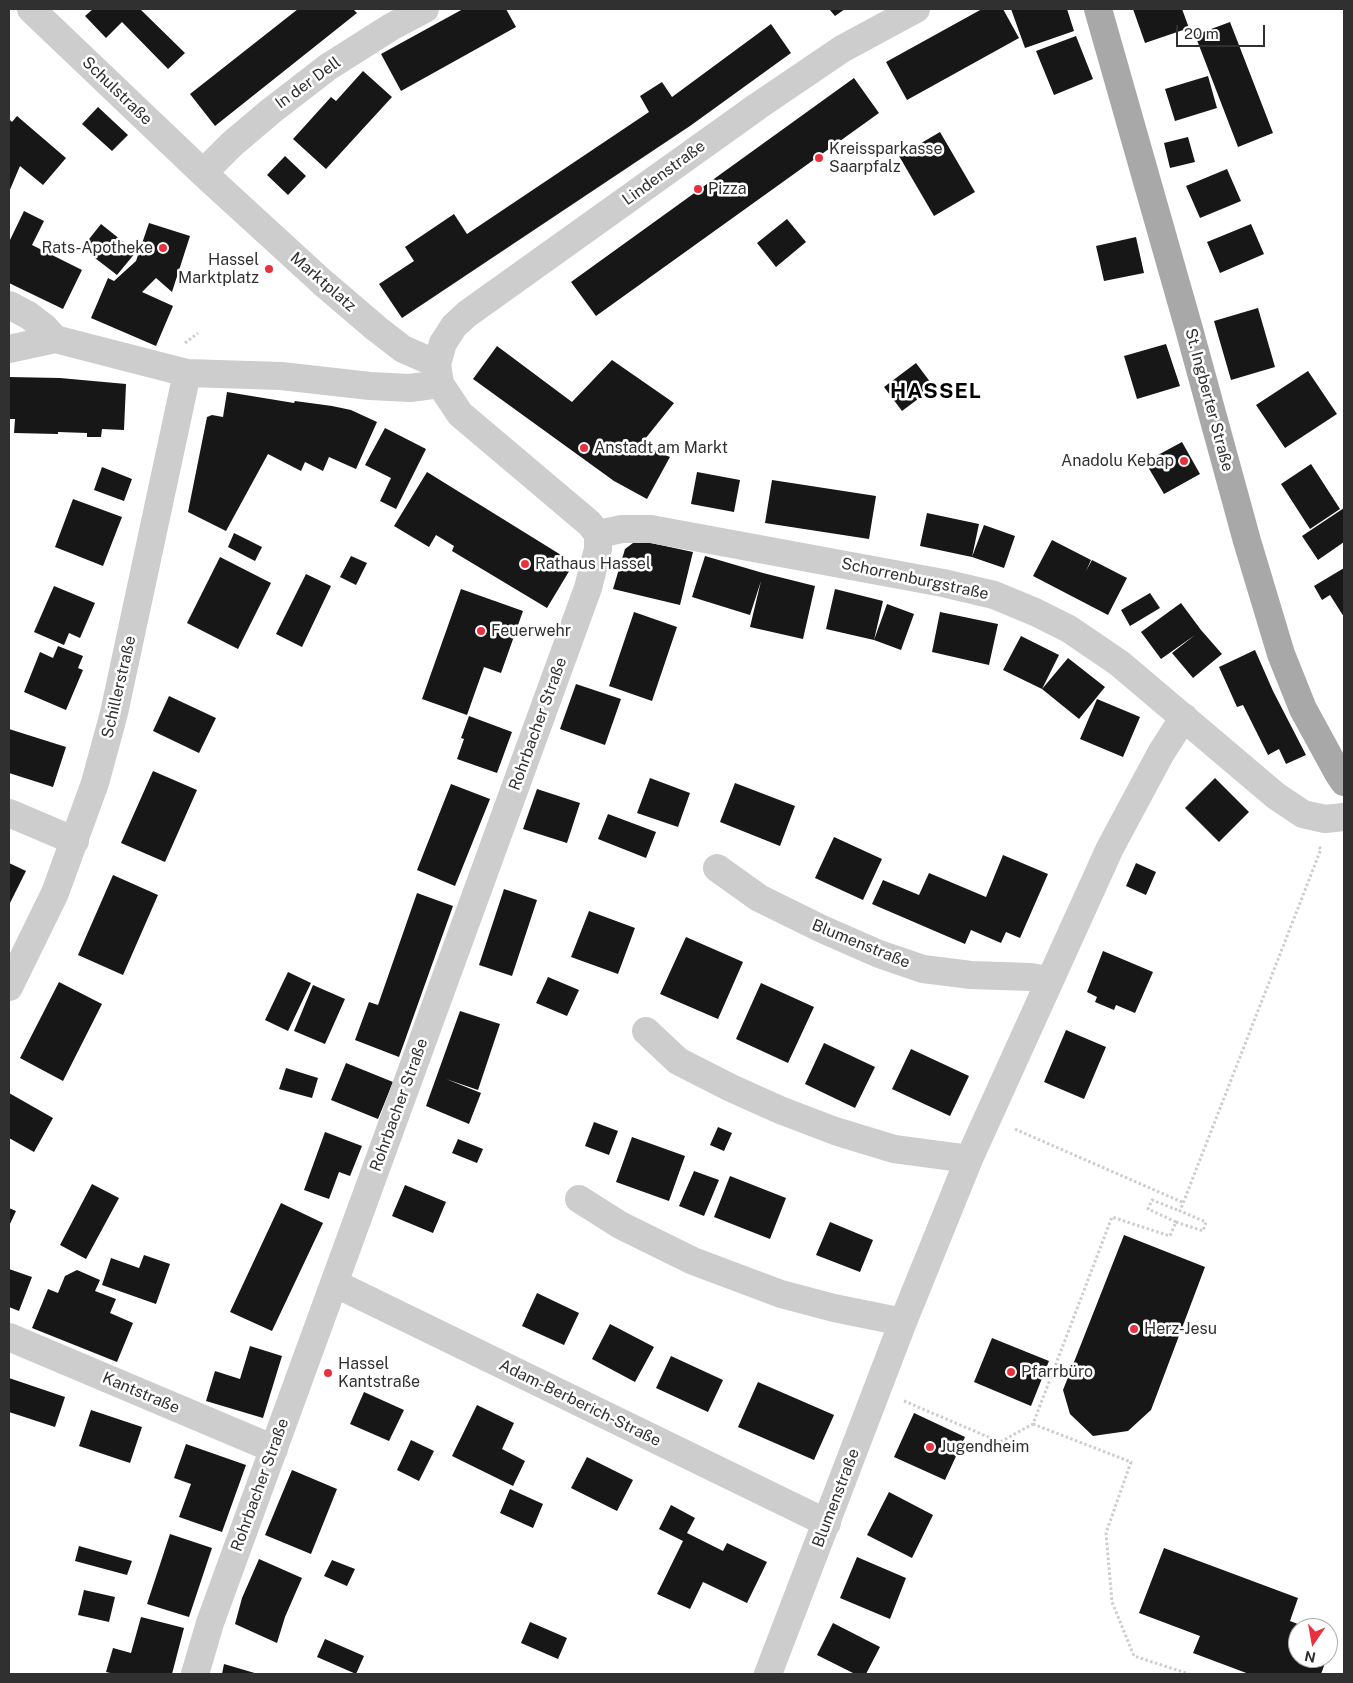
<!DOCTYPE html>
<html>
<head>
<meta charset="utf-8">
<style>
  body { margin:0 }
  #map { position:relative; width:1353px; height:1683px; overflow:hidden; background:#fff; font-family:"Public Sans",sans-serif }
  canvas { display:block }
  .frame { position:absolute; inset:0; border:10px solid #303030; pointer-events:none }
  .north { position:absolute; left:1288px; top:1618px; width:50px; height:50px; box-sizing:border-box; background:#fff; border:1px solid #acacac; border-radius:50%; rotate:192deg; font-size:14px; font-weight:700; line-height:20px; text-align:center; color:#303030 }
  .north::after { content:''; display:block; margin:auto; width:18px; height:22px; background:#e8313f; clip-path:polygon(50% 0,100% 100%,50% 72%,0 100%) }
  .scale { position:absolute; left:1176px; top:25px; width:89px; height:22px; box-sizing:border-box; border:2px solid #303030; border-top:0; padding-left:6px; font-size:15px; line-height:18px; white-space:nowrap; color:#303030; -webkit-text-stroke:4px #fff; paint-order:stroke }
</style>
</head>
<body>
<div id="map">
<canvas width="1353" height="1683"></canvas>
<div class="frame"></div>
<div class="north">N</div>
<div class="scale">20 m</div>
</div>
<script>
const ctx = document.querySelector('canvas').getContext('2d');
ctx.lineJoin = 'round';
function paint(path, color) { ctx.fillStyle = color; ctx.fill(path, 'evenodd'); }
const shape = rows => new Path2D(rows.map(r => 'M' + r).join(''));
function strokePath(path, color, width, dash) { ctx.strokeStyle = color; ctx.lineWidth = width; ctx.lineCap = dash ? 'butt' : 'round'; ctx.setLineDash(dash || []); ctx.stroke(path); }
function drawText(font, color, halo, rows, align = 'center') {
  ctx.font = font + ' "Public Sans",sans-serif'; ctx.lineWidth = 5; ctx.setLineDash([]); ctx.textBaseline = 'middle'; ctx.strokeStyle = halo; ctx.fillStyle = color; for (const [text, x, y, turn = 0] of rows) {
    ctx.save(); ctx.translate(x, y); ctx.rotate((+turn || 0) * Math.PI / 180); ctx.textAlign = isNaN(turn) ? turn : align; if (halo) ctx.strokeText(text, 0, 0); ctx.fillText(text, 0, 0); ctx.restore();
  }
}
paint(shape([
  [93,9,140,9,185,53,168,69,122,22,106,38,85,16],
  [298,9,353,9,357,13,215,126,190,94],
  [463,9,506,9,516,27,401,91,381,54],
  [829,9,845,9,835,16],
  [982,9,1003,9,1019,38,907,100,886,62],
  [1011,9,1067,9,1074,31,1025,48],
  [1133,9,1182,9,1189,28,1145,43],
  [1230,22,1273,133,1238,147,1195,35],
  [771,24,791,53,690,126,402,318,379,284,414,261,405,247,454,214,467,234,649,112,640,96,662,82,672,97],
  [1076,36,1093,79,1054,95,1036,51],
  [363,71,392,97,326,169,293,139,331,97,336,101],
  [1208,76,1217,108,1175,121,1165,89],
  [854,78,879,113,596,316,571,282],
  [98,107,128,135,112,151,82,124],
  [17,116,66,158,43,185,20,166,9,192,9,119,12,122],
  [940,132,975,192,934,216,899,156],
  [1188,137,1195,162,1170,168,1164,143],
  [285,156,306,176,288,195,267,175],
  [1227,169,1241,201,1200,218,1186,186],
  [24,211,44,221,32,245,82,270,63,309,9,283,9,239,10,240],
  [787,219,806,242,776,267,757,243],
  [149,223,190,236,172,292,156,278,142,292,173,306,156,346,91,318,108,278,114,281,136,261],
  [101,224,136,252,117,275,82,248],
  [1251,224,1264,254,1220,273,1207,242],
  [1136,237,1144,273,1104,281,1096,246],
  [1258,308,1275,367,1231,380,1214,321],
  [1166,344,1180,386,1137,399,1124,356],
  [497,346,572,402,612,360,674,403,641,444,670,457,647,499,614,481,473,379],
  [916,363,934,387,902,411,884,387],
  [1308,371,1337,414,1285,448,1256,405],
  [9,377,60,378,126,384,124,430,102,429,101,437,87,437,87,433,58,432,58,434,14,433,15,419,9,419],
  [227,392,294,403,295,401,332,406,351,410,377,422,356,469,329,457,323,471,305,462,301,471,268,454,226,531,188,512,207,417,212,415,223,417],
  [385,428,426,449,396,509,380,501,391,478,365,465],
  [1182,442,1200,474,1164,494,1145,462],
  [1311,464,1340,509,1310,529,1281,484],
  [102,467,132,479,124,501,94,490],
  [427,472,574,563,547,608,452,551,454,546,436,535,429,547,394,526],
  [697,472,740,480,734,512,691,504],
  [772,480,876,496,869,539,765,523],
  [73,499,122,517,103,566,55,547],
  [1344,508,1344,542,1318,560,1302,536],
  [927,513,979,524,972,557,920,546],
  [984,525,1015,536,1004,568,972,557],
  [234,533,262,547,255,561,228,547],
  [637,540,693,552,680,605,613,589,625,549],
  [1052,540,1091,560,1086,571,1092,560,1127,578,1108,615,1033,576],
  [351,556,367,563,356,585,340,577],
  [705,556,763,573,815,586,803,639,750,627,761,581,750,615,692,597],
  [220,557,271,583,238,649,187,623],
  [1344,568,1344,617,1330,595,1322,600,1314,586],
  [306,574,331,586,302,647,276,634],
  [54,586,95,603,80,638,69,633,64,645,34,632],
  [461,589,523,611,501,673,484,667,467,715,422,699],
  [835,589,883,601,874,640,826,629],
  [1150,593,1160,608,1130,626,1121,610],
  [1181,603,1201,630,1222,654,1193,678,1172,653,1195,635,1161,659,1141,632],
  [887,604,914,614,901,650,874,640],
  [634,612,677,627,652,701,609,686],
  [940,612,998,624,989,665,932,652],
  [1021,636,1059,655,1042,689,1003,670],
  [58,646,83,656,78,668,83,670,66,710,24,692,40,652,53,658],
  [1255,650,1273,691,1306,755,1286,764,1279,749,1268,755,1243,705,1237,707,1219,667],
  [1068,658,1105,687,1079,719,1042,689],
  [576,684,621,699,605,745,560,729],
  [169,696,216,718,199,753,153,731],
  [1097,699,1140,717,1123,757,1080,739],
  [469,716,512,732,497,773,457,759,464,739,461,738],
  [9,729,66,747,53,787,9,773],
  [153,771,197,790,165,862,121,843],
  [650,778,690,793,678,827,637,813],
  [1215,778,1249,812,1219,842,1185,808],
  [735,783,795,806,780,846,720,822],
  [451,784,490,799,455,886,417,870],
  [537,789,580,803,567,843,523,829],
  [608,814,656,832,646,858,598,839],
  [834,837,882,859,863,900,815,878],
  [1003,855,1048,874,1020,938,1006,932,1001,943,971,930,965,944,872,904,883,880,919,895,929,873,986,897],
  [9,863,26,871,9,905],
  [1136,863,1156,872,1146,895,1126,886],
  [113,875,158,895,123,975,78,955],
  [504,889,537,900,512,976,479,965],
  [417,893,453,906,399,1057,355,1040,369,1002,378,1005],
  [589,911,635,928,618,974,571,957],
  [686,937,743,962,718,1019,660,994],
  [1103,951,1153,972,1135,1013,1116,1005,1114,1010,1095,1002,1097,997,1087,992],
  [288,972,311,983,288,1031,265,1020],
  [548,977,579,990,567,1016,536,1003],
  [59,982,102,1004,63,1081,20,1058],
  [761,983,814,1007,788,1063,736,1039],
  [313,985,345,999,325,1044,294,1031],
  [460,1011,500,1024,478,1090,446,1079,481,1093,469,1124,426,1106],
  [1066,1030,1106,1047,1084,1099,1044,1082],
  [824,1043,875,1067,855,1108,805,1084],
  [911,1049,969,1076,950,1116,892,1089],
  [346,1063,393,1082,378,1119,331,1100],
  [286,1068,318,1078,312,1098,279,1089],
  [9,1093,53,1118,34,1152,9,1138],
  [594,1122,618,1131,609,1155,585,1146],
  [718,1127,732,1133,724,1151,710,1145],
  [325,1132,362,1146,350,1176,339,1172,329,1199,304,1190],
  [632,1137,685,1156,669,1201,616,1182],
  [458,1139,483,1149,477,1163,452,1153],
  [694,1171,719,1180,704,1216,679,1206],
  [730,1176,786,1198,770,1239,714,1217],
  [92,1184,119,1198,86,1259,60,1245],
  [405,1185,446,1202,433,1233,392,1216],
  [281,1203,323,1223,272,1331,230,1312],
  [9,1208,16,1211,9,1226],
  [830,1222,873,1240,860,1272,816,1255],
  [1124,1235,1205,1267,1151,1410,1128,1431,1093,1436,1070,1414,1063,1390],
  [144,1255,170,1264,156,1304,102,1285,111,1258,139,1268],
  [9,1269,32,1277,19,1311,9,1307],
  [77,1270,100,1280,95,1291,116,1299,110,1313,133,1323,117,1362,32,1328,48,1289,58,1293,65,1276],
  [537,1293,579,1313,564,1345,522,1326],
  [610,1324,654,1347,635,1382,592,1359],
  [992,1338,1049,1361,1031,1406,974,1382],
  [250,1346,282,1356,263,1418,206,1401,215,1371,240,1379],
  [671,1356,723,1380,708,1412,656,1388],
  [9,1378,65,1397,55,1427,9,1412],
  [758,1382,834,1415,814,1460,738,1427],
  [364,1392,404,1410,389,1441,350,1424],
  [477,1405,514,1423,502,1449,525,1461,513,1486,452,1456],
  [91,1410,142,1427,130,1463,79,1446],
  [914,1413,965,1437,945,1480,894,1457],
  [411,1440,434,1451,419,1481,397,1470],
  [186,1444,246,1465,222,1532,179,1517,191,1484,174,1478],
  [587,1457,633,1480,617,1511,571,1488],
  [292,1470,337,1489,311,1554,265,1535],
  [510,1489,543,1504,533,1528,500,1513],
  [889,1492,933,1515,912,1558,867,1535],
  [671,1505,695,1518,687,1533,723,1551,727,1543,767,1562,747,1603,703,1582,690,1609,657,1594,683,1541,659,1529],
  [170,1534,212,1548,189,1617,147,1604],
  [79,1546,132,1561,127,1575,75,1561],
  [1164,1548,1298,1598,1290,1621,1308,1628,1298,1628,1298,1658,1327,1658,1321,1674,1249,1674,1193,1653,1200,1636,1139,1613],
  [857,1557,906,1578,890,1619,840,1598],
  [259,1559,302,1578,285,1617,277,1643,235,1624,242,1598],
  [332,1560,355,1569,347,1586,324,1576],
  [84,1590,115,1597,109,1622,78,1615],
  [141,1617,184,1628,172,1674,115,1674,106,1672,113,1648,131,1653],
  [530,1622,567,1638,558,1659,521,1643],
  [833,1623,880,1647,866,1674,855,1674,817,1655],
  [1328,1635,1334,1637,1328,1654],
  [325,1639,364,1656,356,1674,317,1657],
  [224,1664,258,1674,222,1674]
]), '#171717');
strokePath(shape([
  [185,343,198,333],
  [1015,1129,1184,1203],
  [1176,1222,1203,1231,1206,1222,1180,1211,1321,849,1319,847],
  [904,1401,1000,1442,1033,1424,1112,1217,1170,1236,1176,1222,1148,1209,1152,1200,1180,1211],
  [1033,1424,1131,1462,1106,1533,1112,1602,1134,1656,1189,1674]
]), '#cdcdcd', 3, [2.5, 2.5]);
strokePath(shape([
  [31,9,203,173,322,282,377,329,403,349,437,364],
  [203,173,232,144,271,111,328,67,391,27,425,9],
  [9,305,28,315,44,327,55,339],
  [9,349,55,339,187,373,281,376,370,386,410,388,440,384],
  [598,534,589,523,460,414,440,384,437,364,443,343,454,326,467,314,758,106,842,49,916,9],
  [598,534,622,529,651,529,943,583,994,595,1035,612,1069,629,1119,663,1276,796,1303,814,1325,819,1344,817],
  [9,813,75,841],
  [717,868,759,898,822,929,879,954,923,969,971,975,1031,977,1049,980],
  [9,987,55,893,95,783,114,713,187,373],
  [646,1031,678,1061,731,1088,780,1110,835,1131,894,1149,969,1159],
  [579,1199,620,1225,693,1261,781,1294,834,1308,903,1322],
  [334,1283,827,1523],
  [9,1337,274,1449],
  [195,1674,210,1623,241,1538,588,588,598,549,598,534],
  [768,1674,903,1322,969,1159,1110,848,1161,753,1184,717]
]), '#cdcdcd', 28);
strokePath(shape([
  [1098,9,1189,329,1247,541,1281,654,1303,709,1338,773,1344,782]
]), '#a8a8a8', 28);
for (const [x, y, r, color] of [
  [819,158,5,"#e8313f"],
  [698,189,5,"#e8313f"],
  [163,248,5,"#e8313f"],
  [269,269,5,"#e8313f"],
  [584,448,5,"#e8313f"],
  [1184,461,5,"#e8313f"],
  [525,564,5,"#e8313f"],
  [481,631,5,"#e8313f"],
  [1134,1329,5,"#e8313f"],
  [1011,1372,5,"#e8313f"],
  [328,1373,5,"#e8313f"],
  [930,1447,5,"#e8313f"]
]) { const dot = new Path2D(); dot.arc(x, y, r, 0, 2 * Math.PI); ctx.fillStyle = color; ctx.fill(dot); strokePath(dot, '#fff', 2); }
drawText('16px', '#303030', '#fff', [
  ["In der Dell",308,83,-36],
  ["Schulstraße",117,91,44],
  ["Lindenstraße",664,173,-36],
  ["Marktplatz",323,282,41],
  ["St. Ingberter Straße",1209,400,75],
  ["Schorrenburgstraße",915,579,12],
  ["Schillerstraße",119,687,-77],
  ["Rohrbacher Straße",538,724,-70],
  ["Blumenstraße",861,944,22],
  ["Rohrbacher Straße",399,1105,-70],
  ["Kantstraße",141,1393,23],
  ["Adam-Berberich-Straße",580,1403,26],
  ["Rohrbacher Straße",260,1485,-70],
  ["Blumenstraße",836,1498,-69]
]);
drawText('16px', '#303030', '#fff', [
  ["Kreissparkasse",829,149],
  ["Saarpfalz",829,167],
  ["Pizza",708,189],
  ["Rats-Apotheke",153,248,"right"],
  ["Hassel",259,260,"right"],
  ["Marktplatz",259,278,"right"],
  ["Anstadt am Markt",594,448],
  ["Anadolu Kebap",1174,461,"right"],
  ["Rathaus Hassel",535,564],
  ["Feuerwehr",491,631],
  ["Herz-Jesu",1144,1329],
  ["Hassel",338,1364],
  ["Kantstraße",338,1382],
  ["Pfarrbüro",1021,1372],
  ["Jugendheim",940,1447]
], 'left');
ctx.letterSpacing = '1px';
drawText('bold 21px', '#000', '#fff', [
  ["HASSEL",936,392]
]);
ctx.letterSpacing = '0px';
</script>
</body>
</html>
